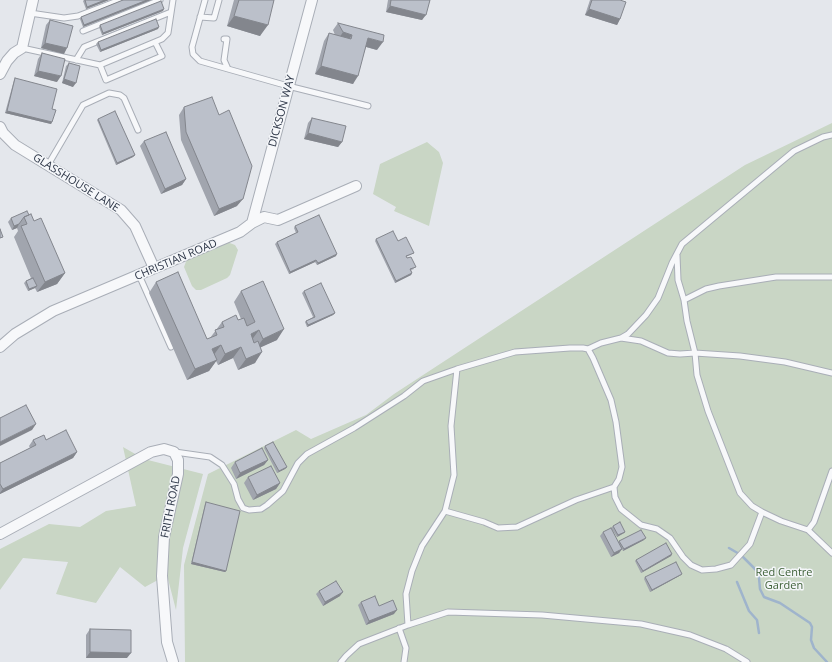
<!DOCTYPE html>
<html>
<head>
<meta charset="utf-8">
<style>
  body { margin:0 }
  canvas { display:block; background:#e4e7ec }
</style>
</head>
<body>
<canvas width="832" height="662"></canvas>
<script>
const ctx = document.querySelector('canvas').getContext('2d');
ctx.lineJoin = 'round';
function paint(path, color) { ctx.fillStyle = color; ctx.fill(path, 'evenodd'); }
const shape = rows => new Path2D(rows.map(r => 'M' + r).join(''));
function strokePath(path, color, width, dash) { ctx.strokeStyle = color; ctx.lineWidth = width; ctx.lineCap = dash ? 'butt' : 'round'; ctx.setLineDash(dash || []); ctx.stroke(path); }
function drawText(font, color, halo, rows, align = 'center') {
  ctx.font = font + ' "Open Sans",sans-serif'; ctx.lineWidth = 3; ctx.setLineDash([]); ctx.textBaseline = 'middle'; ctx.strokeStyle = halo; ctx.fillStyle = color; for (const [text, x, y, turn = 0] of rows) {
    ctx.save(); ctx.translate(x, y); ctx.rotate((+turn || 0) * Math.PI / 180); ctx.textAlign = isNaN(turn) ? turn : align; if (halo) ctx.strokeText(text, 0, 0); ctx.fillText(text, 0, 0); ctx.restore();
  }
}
paint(shape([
  [832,123,832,662,185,662,184,565,208,474,296,430,311,439,366,415,394,394,745,165],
  [427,142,439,152,443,163,429,226,394,211,396,207,373,194,380,164],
  [227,242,235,245,238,250,230,275,227,278,201,290,196,290,192,286,184,267,187,259],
  [123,447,144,459,203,474,183,548,176,610,167,575,145,587,120,567,96,603,56,594,68,562,23,558,0,590,0,549,49,524,80,527,106,511,136,506]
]), '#c9d6c5');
strokePath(shape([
  [729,548,741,555,756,570,759,578,760,589,764,597,780,603,810,623,812,627,811,640,814,648,827,662],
  [737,582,749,611,757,620,759,633]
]), '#9fb4cc', 2.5);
const lane = shape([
  [205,0,192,47,193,54,200,61,228,69],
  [30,13,64,18,78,16,120,0],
  [200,17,214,18,219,0],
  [83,31,160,0],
  [224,39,227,39,224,60,228,69,288,86,368,106],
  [22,48,100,65,162,39,168,33,173,0],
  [76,60,84,47,171,12],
  [100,65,106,80,162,56,155,42],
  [48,165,83,105,109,93,120,95,124,98,138,130],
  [677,255,678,280,684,300,687,321,695,353,740,356,785,362,832,373],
  [139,275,171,347],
  [684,300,706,289,719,286,776,277,832,277],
  [621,338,641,341,668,353,680,354,695,353,697,375,708,411,740,493,752,506,762,512,781,521,808,530,832,553],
  [175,452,210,457,222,465,234,484,238,499,243,508,249,510,261,509,267,505,283,491,298,463,307,454,354,428,404,396,423,381,457,369,515,352,570,348,583,348,588,349,601,343,621,338,628,334,646,315,658,298,672,263,682,244,794,151,823,137,832,135],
  [614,487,615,497,621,509,641,525,657,529,670,538,683,557,691,565,702,570,716,569,731,565,750,544,762,512],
  [445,511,484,522,498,528,517,527,576,500,614,487,619,479,622,467,616,422,611,400,593,358,588,349],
  [808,530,814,522,832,471],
  [408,625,406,594,412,571,422,546,445,511,454,475,451,426,457,369],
  [399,628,406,648,404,662],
  [341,662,346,656,359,644,408,625,448,612,542,615,641,624,690,635,726,649,747,662]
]);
const street = shape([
  [0,74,7,61,14,53,22,48,33,0],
  [0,127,3,133,15,145,121,210,135,226,154,268],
  [252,223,312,0],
  [0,347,15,334,53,311,240,232,252,223,264,217,278,220,356,186],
  [0,534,151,452,164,449,174,452,178,460,178,474,164,537,162,576,167,642,173,662]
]);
strokePath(lane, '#a9aeb7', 7);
strokePath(street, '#a9aeb7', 12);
strokePath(lane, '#f7f8fa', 5);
strokePath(street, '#f7f8fa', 10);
paint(shape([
  [84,0,109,0,86,9,83,1],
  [123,0,151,0,83,27,80,19,81,17],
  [234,0,274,0,260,36,227,26],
  [388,0,430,0,422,20,386,12],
  [590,0,620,0,620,19,617,25,585,15],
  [163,11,102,35,99,27,100,25],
  [50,20,64,54,41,48,46,25],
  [338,23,377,50,366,47,353,84,315,74,324,41,329,33,335,35,333,30],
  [158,29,100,52,96,44,98,42],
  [42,53,57,82,34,76,38,59],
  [69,63,73,87,62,83,66,66],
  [15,78,52,109,52,122,51,124,5,113,14,80],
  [184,107,237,206,214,216,181,140,179,115],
  [312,118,342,142,338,147,304,139,308,123],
  [98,119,135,155,133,157,116,165,97,120],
  [144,141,186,179,182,185,161,194,140,146],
  [29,215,34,221,65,273,57,284,37,292,35,288,28,291,24,283,26,281,31,278,14,237,18,231,17,228,12,230,8,222,11,218],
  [295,226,336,256,317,265,315,262,289,274,275,244,277,242,296,233,294,228],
  [376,239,398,241,414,253,406,257,414,269,411,270,412,273,411,275,395,283,375,241],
  [156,282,207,339,210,338,222,322,238,320,241,319,234,302,241,291,277,340,260,347,255,363,238,370,233,358,218,365,216,361,209,371,187,380,149,293],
  [304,291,335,313,333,315,307,327,305,322,306,321,313,317,302,293],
  [33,440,46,440,77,452,73,458,0,494,0,463,30,448,29,446],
  [265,446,287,467,285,469,277,473,264,448],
  [268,460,264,465,236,479,231,468,235,462],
  [248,477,280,483,276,489,253,500,244,483],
  [206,502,226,571,225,572,191,564,205,504],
  [613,526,625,532,624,533,617,537,611,528],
  [603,532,618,543,619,541,644,540,623,551,622,549,619,553,611,557,600,536],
  [672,554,671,556,641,573,635,561,636,560],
  [681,575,650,592,644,579,645,577],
  [319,591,340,596,323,606,316,594],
  [361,602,379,606,394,614,366,625,358,605],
  [90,629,127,658,86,658,86,635]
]), '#a1a5ae');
paint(shape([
  [105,0,109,0,86,9,87,7],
  [147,0,151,0,83,27,84,25],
  [390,6,426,15,422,20,386,12],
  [164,9,163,11,102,35,103,33],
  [589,9,620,19,617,25,585,15],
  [234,16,268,25,260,36,227,26],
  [159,27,158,29,100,52,101,50],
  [343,32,352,35,347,42,338,40],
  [368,38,383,42,377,50,363,46],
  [45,43,67,48,64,54,41,48],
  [321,66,358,76,353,84,315,74],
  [38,71,61,76,57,82,34,76],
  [64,79,76,83,73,87,62,83],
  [7,111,52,122,51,124,5,113],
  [308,133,342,142,338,147,304,139],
  [135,155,133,157,116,165,117,163],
  [186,179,182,185,161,194,165,189],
  [243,199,237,206,214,216,219,209],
  [19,224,17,228,12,230,14,226],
  [337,254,336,256,317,265,318,263],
  [316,260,315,262,289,274,290,272],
  [65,273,57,284,37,292,45,282],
  [412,273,411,275,395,283,396,281],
  [37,286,35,288,28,291,29,289],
  [335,313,333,315,307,327,308,325],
  [284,329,277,340,255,350,263,339],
  [259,330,251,341,251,334],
  [221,345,213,356,212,349],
  [241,347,233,358,218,365,225,354],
  [262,352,255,363,238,370,246,359],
  [217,360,209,371,187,380,195,369],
  [36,424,32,430,0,446,0,442],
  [77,452,73,458,0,494,0,493,3,489],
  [268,460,264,465,236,479,240,473],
  [287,467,285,469,277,473,279,471],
  [280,483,276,489,253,500,257,495],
  [625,532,624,533,617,537,618,535],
  [646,538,644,540,623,551,624,549],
  [622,549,619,553,611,557,614,553],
  [672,554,671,556,641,573,643,571],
  [192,562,226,571,225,572,191,564],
  [682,574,681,575,650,592,652,590],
  [343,592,340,596,323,606,325,602],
  [397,610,394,614,366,625,369,621],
  [90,652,131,653,127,658,86,658]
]), '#83868d');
const building = shape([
  [85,0,105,0,87,7,85,0],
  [123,0,147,0,84,25,81,17,123,0],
  [239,0,274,0,268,25,234,16,239,0],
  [391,0,430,0,426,15,390,6,391,0],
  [592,0,620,0,626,2,620,19,589,9,592,0],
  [161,1,164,9,103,33,100,25,161,1],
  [156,19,159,27,101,50,98,42,156,19],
  [50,20,73,26,67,48,45,43,50,20],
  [338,23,384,35,383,42,368,38,358,76,321,66,329,33,351,39,352,35,343,32,338,23],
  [42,53,65,59,61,76,38,71,42,53],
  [69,63,80,66,76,83,64,79,69,63],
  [15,78,57,89,52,109,56,110,52,122,7,111,15,78],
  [212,97,219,115,229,110,252,166,243,199,219,209,186,132,184,107,212,97],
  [115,111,135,155,117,163,98,119,115,111],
  [312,118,346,126,342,142,308,133,312,118],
  [166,132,186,179,165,189,144,141,166,132],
  [27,211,29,215,24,217,19,224,14,226,11,218,27,211],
  [31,214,34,221,41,218,65,273,45,282,21,226,27,224,24,217,31,214],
  [319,215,337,254,318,263,316,260,290,272,277,242,298,232,295,226,319,215],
  [0,229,3,237,0,238,0,229],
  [393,231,398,241,406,237,414,253,406,256,407,258,411,257,416,267,410,269,412,273,396,281,376,239,393,231],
  [178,272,207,339,217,335,215,330,224,327,222,322,236,315,238,320,244,318,247,326,255,322,241,291,263,281,284,329,263,339,259,330,251,334,254,343,258,341,262,352,246,359,241,347,225,354,221,345,212,349,217,360,195,369,156,282,178,272],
  [33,278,37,286,29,289,26,281,33,278],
  [321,283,335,313,308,325,306,321,315,317,304,291,321,283],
  [26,405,36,424,0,442,0,418,26,405],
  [66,430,77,452,3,489,0,484,0,463,36,445,33,440,44,435,46,440,66,430],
  [273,442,287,467,279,471,265,446,273,442],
  [262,448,268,460,240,473,235,462,262,448],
  [271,466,280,483,257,495,248,477,271,466],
  [206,502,240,511,226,571,192,562,206,502],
  [620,522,625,532,618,535,613,526,620,522],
  [611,528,622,549,614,553,603,532,611,528],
  [641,530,646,538,624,549,619,541,641,530],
  [666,543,672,554,643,571,636,560,666,543],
  [676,562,682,574,652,590,645,577,676,562],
  [336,581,343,592,325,602,319,591,336,581],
  [375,596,379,606,393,600,397,610,369,621,361,602,375,596],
  [90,629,131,630,131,653,90,652,90,629]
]);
paint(building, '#bbc0ca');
strokePath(building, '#83868d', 1);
drawText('11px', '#2b3445', '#f4f6f9', [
  ["DICKSON WAY",282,111,-75],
  ["GLASSHOUSE LANE",76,183,32],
  ["CHRISTIAN ROAD",176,260,-23],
  ["FRITH ROAD",171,507,-79]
]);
drawText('11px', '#3f6138', '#f4f6f9', [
  ["Red Centre",784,573],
  ["Garden",784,586]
]);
</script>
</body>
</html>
